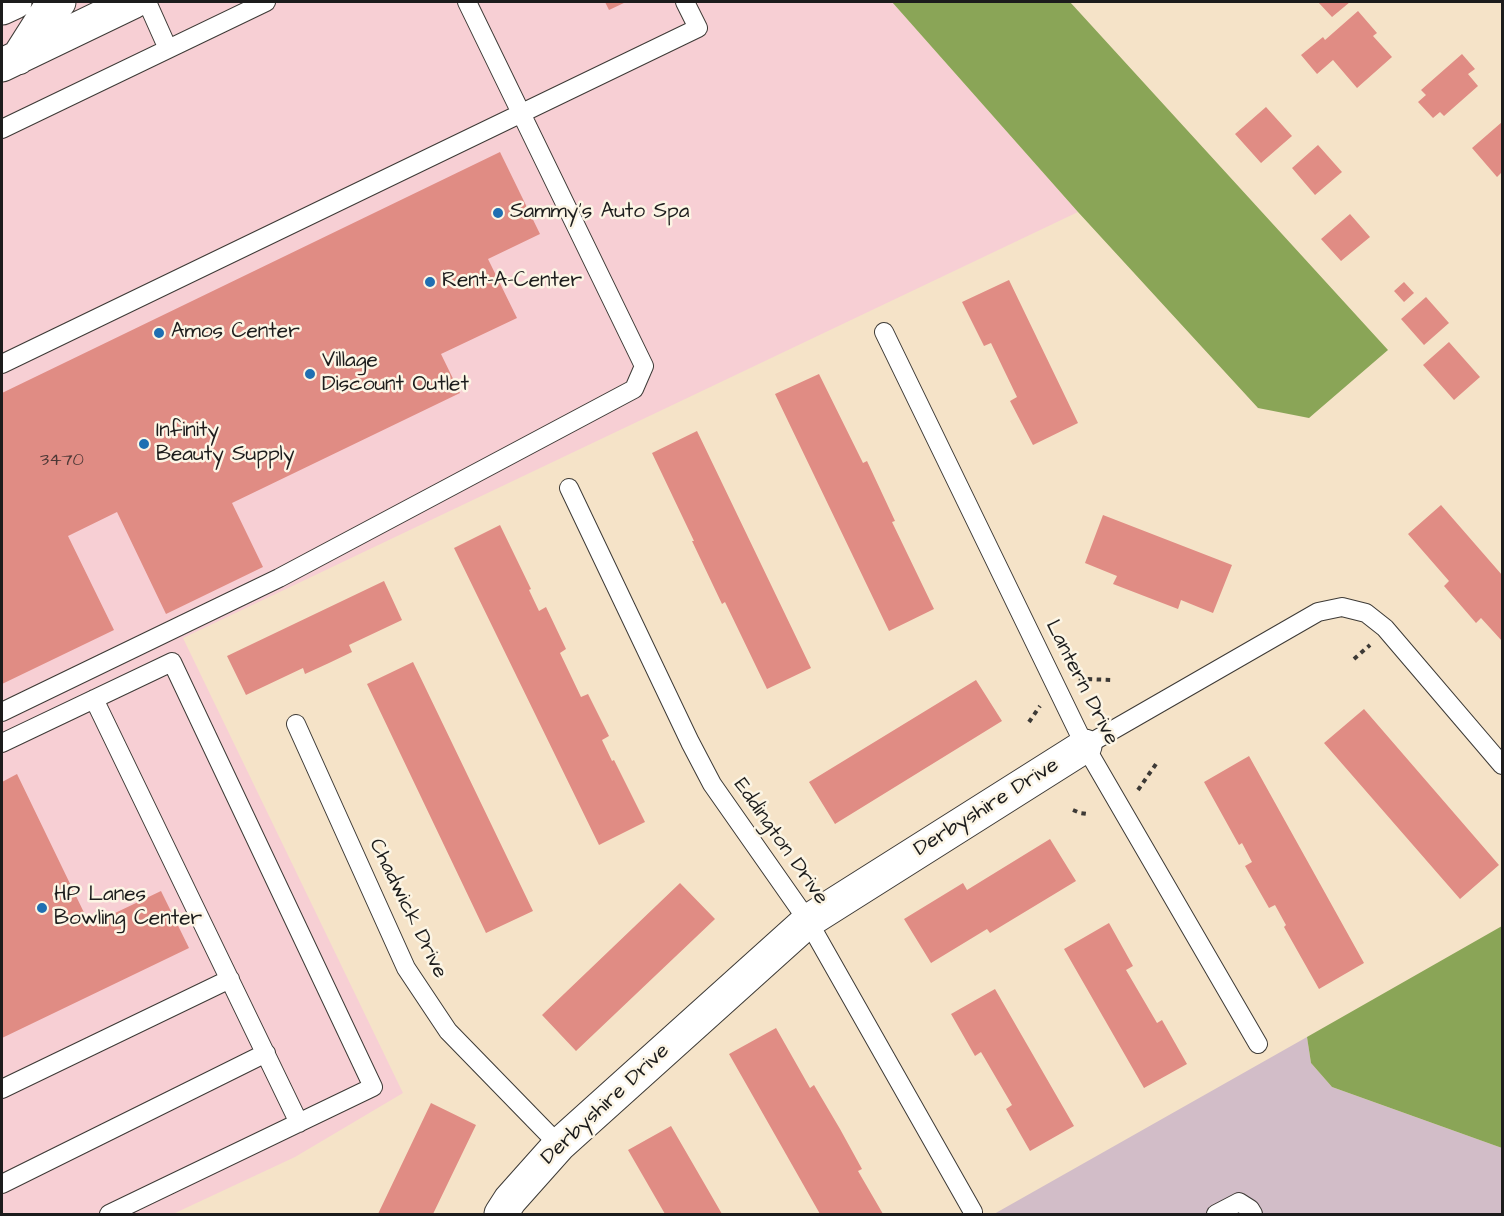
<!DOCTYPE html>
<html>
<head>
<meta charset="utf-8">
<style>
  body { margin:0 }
  #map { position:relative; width:1504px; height:1216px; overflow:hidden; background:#f5e3c8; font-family:"Architects Daughter",sans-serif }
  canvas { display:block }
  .frame { position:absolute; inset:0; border:3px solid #1c1c1c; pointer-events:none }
</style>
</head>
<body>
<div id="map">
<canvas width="1504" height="1216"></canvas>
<div class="frame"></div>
</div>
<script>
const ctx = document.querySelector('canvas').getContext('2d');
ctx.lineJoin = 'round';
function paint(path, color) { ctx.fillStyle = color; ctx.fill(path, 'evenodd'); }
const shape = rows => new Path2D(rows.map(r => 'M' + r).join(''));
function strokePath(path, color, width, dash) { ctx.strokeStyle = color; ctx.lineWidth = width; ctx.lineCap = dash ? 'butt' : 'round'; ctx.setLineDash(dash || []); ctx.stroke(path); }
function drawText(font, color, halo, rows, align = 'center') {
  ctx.font = font + ' "Architects Daughter",sans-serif'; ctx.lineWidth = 5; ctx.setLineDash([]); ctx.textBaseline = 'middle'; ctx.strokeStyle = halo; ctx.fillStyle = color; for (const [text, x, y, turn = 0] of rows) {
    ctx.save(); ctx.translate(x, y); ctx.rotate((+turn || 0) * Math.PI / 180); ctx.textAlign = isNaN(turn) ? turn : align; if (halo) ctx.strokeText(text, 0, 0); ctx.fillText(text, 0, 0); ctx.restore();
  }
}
paint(shape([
  [2,2,892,2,1078,212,183,638,403,1093,295,1157,173,1214,2,1214]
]), '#f7cfd4');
paint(shape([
  [1307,1037,1311,1063,1332,1087,1502,1148,1502,1214,994,1214]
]), '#d2bdc8');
paint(shape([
  [892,2,1070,2,1388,350,1309,418,1258,408,1078,212],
  [1502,926,1502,1148,1332,1087,1311,1063,1307,1037]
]), '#8aa557');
paint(shape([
  [605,2,626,2,609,10],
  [1318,2,1350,2,1332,17],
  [1358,11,1377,33,1373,36,1392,57,1357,88,1333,60,1317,74,1301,55,1323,37,1325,40],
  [1462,54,1475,69,1468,74,1478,86,1444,116,1440,112,1433,118,1418,102,1426,95,1421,90],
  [1266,107,1292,136,1261,163,1235,134],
  [1502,122,1502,172,1497,177,1472,148],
  [1318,145,1342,172,1315,195,1292,168],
  [500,152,540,234,488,259,517,318,441,354,460,393,232,503,263,567,166,614,117,512,68,536,114,630,2,684,2,393],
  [1350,214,1370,237,1341,261,1321,239],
  [1009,280,1078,423,1033,445,1010,401,1017,397,1003,368,991,343,984,346,962,302],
  [1404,282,1414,293,1404,302,1394,291],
  [1426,297,1449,323,1424,345,1401,319],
  [1449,342,1480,377,1454,400,1423,365],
  [819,374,863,463,867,461,895,521,892,522,934,609,889,631,775,394],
  [697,431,811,668,767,689,725,602,722,604,692,541,694,541,652,453],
  [1441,505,1502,575,1502,641,1481,618,1476,623,1444,586,1449,581,1408,534],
  [1103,515,1232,565,1213,613,1181,600,1178,609,1113,584,1117,576,1085,563],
  [500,525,531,589,529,590,539,611,546,607,566,649,560,653,581,697,588,694,609,736,602,740,612,761,614,760,645,822,599,845,454,548],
  [384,581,402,620,349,645,352,652,329,663,305,674,303,668,246,695,227,656],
  [413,662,533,911,486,933,367,684],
  [976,680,1002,721,835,824,809,782],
  [1364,709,1499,865,1460,899,1324,743],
  [1249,756,1364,963,1319,989,1284,927,1286,925,1275,905,1269,908,1245,866,1252,862,1242,843,1239,845,1204,782],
  [17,774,90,925,161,891,189,948,2,1038,2,782],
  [1050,839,1076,881,990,933,987,929,931,963,904,919,963,883,967,890],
  [680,883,715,919,576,1051,542,1015],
  [1109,923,1133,966,1126,970,1157,1023,1162,1020,1187,1064,1144,1088,1064,949],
  [995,989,1074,1126,1030,1151,1006,1109,1012,1105,981,1052,975,1056,951,1014],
  [776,1028,810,1088,814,1085,840,1129,862,1169,858,1171,883,1214,820,1214,729,1054],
  [431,1103,476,1125,433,1214,378,1214],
  [671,1126,722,1214,665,1214,628,1150]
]), '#e08c84');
const lane = shape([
  [147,2,168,49],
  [2,129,266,2],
  [884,332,1085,746,1258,1044],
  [2,364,698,28,685,2],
  [569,488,690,742,712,784,808,921,973,1212],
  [94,699,299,1123],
  [2,712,279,578,634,389,644,366,467,2],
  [296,724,406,968,448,1031,559,1145],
  [2,743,172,662,373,1087,109,1214],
  [1085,746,1318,612,1342,607,1366,613,1385,628,1502,765],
  [2,1089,230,979],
  [2,1184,266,1053],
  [1216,1214,1239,1202,1250,1209,1253,1214]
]);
const street = shape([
  [501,1214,510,1200,559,1145,808,921,1085,746]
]);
const primary = shape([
  [2,8,15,2],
  [18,58,51,6,59,2],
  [2,65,133,2]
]);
strokePath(lane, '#3d3a36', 20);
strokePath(street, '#3d3a36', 35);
strokePath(primary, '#3d3a36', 35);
strokePath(shape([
  [1354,659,1370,645],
  [1079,681,1085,679,1111,680],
  [1029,722,1040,706],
  [1138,790,1156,764],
  [1073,810,1080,813,1087,814]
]), '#3d3a36', 4, [4.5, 4.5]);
strokePath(lane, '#fff', 18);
strokePath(street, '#fff', 33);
strokePath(primary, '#fff', 33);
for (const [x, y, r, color] of [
  [498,213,6,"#1f6fb2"],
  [430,282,6,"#1f6fb2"],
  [159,333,6,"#1f6fb2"],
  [310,374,6,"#1f6fb2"],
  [144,444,6,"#1f6fb2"],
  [42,908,6,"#1f6fb2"]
]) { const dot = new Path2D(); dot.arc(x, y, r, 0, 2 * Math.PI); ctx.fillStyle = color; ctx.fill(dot); strokePath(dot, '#fcf5e5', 2); }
drawText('18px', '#4d3836', null, [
  ["3470",62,461]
]);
drawText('21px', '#1c1c1c', '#fcf5e5', [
  ["Sammy's Auto Spa",510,213],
  ["Rent-A-Center",442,282],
  ["Amos Center",171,333],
  ["Village",322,362],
  ["Discount Outlet",322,386],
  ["Infinity",156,432],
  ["Beauty Supply",156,456],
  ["HP Lanes",54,896],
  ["Bowling Center",54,920]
], 'left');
drawText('21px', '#1c1c1c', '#fcf5e5', [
  ["Lantern Drive",1081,683,63],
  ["Derbyshire Drive",987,808,-32],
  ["Eddington Drive",780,842,55],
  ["Chadwick Drive",407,909,64],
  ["Derbyshire Drive",606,1105,-43]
]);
</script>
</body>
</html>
